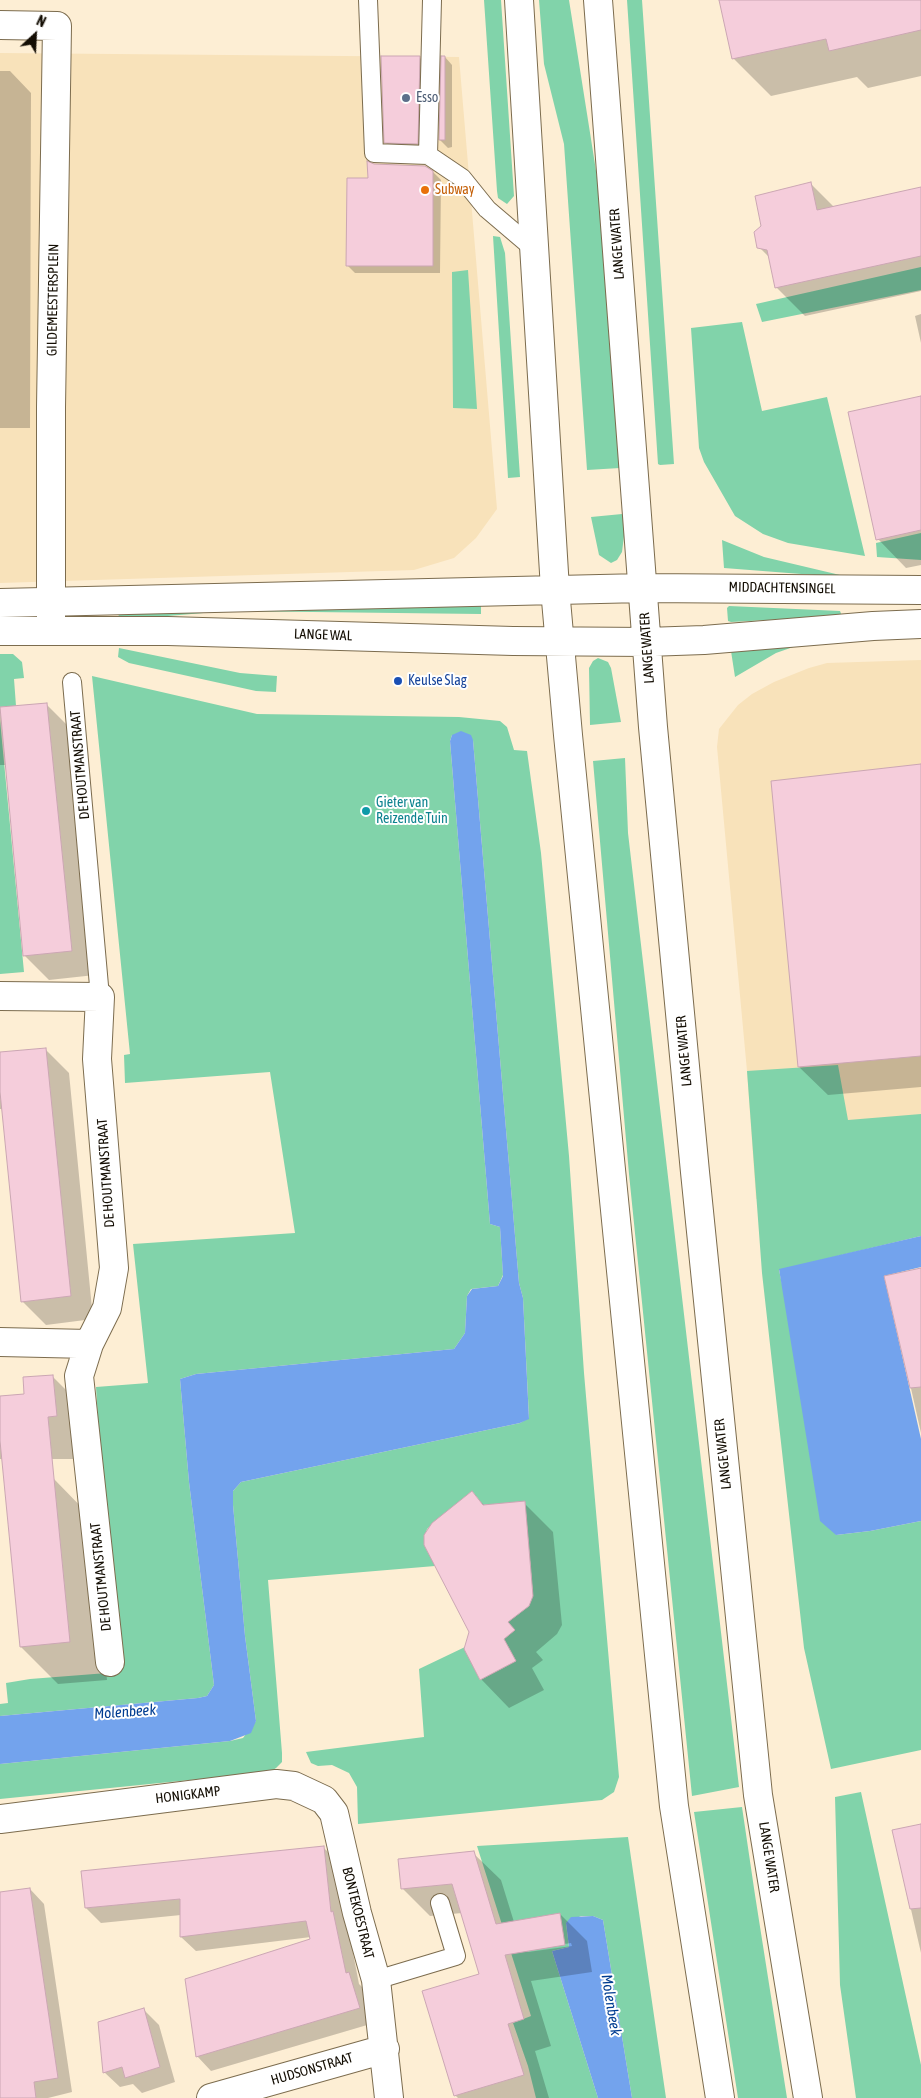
<!DOCTYPE html>
<html>
<head>
<meta charset="utf-8">
<style>
  body { margin:0 }
  #map { position:relative; width:921px; height:2098px; overflow:hidden; background:#fdeed4; font-family:"Asap Condensed",sans-serif }
  canvas { display:block }
  .north { position:absolute; left:10px; top:10px; width:50px; height:50px; -webkit-text-stroke:4px #fff; paint-order:stroke; rotate:25deg; font-size:14px; font-weight:700; line-height:20px; text-align:center; color:#140e04 }
  .north::after { content:''; display:block; margin:auto; width:18px; height:22px; background:#140e04; clip-path:polygon(50% 0,100% 100%,50% 72%,0 100%) }
</style>
</head>
<body>
<div id="map">
<canvas width="921" height="2098"></canvas>
<div class="north">N</div>
</div>
<script>
const ctx = document.querySelector('canvas').getContext('2d');
ctx.lineJoin = 'round';
function paint(path, color) { ctx.fillStyle = color; ctx.fill(path, 'evenodd'); }
const shape = rows => new Path2D(rows.map(r => 'M' + r).join(''));
function strokePath(path, color, width, dash) { ctx.strokeStyle = color; ctx.lineWidth = width; ctx.lineCap = dash ? 'butt' : 'round'; ctx.setLineDash(dash || []); ctx.stroke(path); }
function drawText(font, color, halo, rows, align = 'center') {
  ctx.font = font + ' "Asap Condensed",sans-serif'; ctx.lineWidth = 4; ctx.setLineDash([]); ctx.textBaseline = 'middle'; ctx.strokeStyle = halo; ctx.fillStyle = color; for (const [text, x, y, turn = 0] of rows) {
    ctx.save(); ctx.translate(x, y); ctx.rotate((+turn || 0) * Math.PI / 180); ctx.textAlign = isNaN(turn) ? turn : align; if (halo) ctx.strokeText(text, 0, 0); ctx.fillText(text, 0, 0); ctx.restore();
  }
}
paint(shape([
  [0,53,459,57,497,509,476,538,454,558,414,570,0,583],
  [921,660,921,1174,756,1199,747,1071,717,747,719,729,738,705,752,694,774,682,809,668,827,663]
]), '#f8e2ba');
paint(shape([
  [484,0,501,0,514,196,507,204,498,198,497,191],
  [539,0,569,0,600,196,620,468,587,470,564,144,544,64],
  [627,0,642,0,674,464,660,465,658,464],
  [493,236,500,237,505,253,520,477,508,478],
  [921,267,921,290,762,322,756,304],
  [468,270,477,409,453,408,452,272],
  [742,322,762,411,827,397,865,556,788,543,763,534,735,516,704,462,699,448,691,328],
  [622,514,624,515,624,536,622,552,617,560,611,563,599,555,591,517],
  [921,533,921,560,877,557,876,543],
  [722,540,764,557,840,575,840,577,724,568],
  [481,604,481,614,228,611,119,620,118,608],
  [729,606,840,611,842,616,731,622,728,621,727,608],
  [796,646,776,653,735,677,731,651],
  [119,648,240,673,277,676,276,692,256,691,129,663,118,657],
  [0,654,13,654,22,662,24,678,14,679,16,706,0,707],
  [598,658,608,662,611,668,621,722,590,725,589,668,593,661],
  [92,676,257,714,459,717,500,721,507,727,514,750,527,751,541,853,569,1156,584,1373,619,1777,614,1792,602,1800,358,1824,357,1787,349,1773,332,1765,318,1766,311,1763,306,1752,424,1737,419,1669,465,1647,480,1680,516,1661,504,1639,515,1630,508,1622,529,1606,533,1595,525,1502,483,1505,472,1491,427,1529,424,1543,435,1566,268,1580,282,1753,282,1762,276,1768,270,1772,0,1799,0,1764,230,1741,243,1738,256,1721,245,1636,233,1505,233,1491,241,1482,520,1423,529,1418,523,1298,519,1283,473,740,452,735,450,741,490,1224,500,1227,503,1275,498,1286,471,1289,467,1296,465,1333,454,1349,196,1374,180,1379,189,1482,214,1685,207,1696,198,1698,0,1716,0,1704,8,1703,6,1683,30,1679,120,1672,102,1486,96,1387,148,1383,133,1244,295,1233,270,1072,125,1083,124,1055,130,1054],
  [0,720,24,972,0,974],
  [625,758,628,833,739,1787,692,1796,629,1174,593,761],
  [838,1065,848,1120,921,1114,921,1236,779,1270,836,1535,870,1531,921,1521,921,1750,831,1769,804,1648,762,1273,747,1071],
  [861,1792,921,2065,921,2098,856,2098,840,1985,835,1797],
  [742,1807,755,1895,787,2098,738,2098,694,1812],
  [628,1837,666,2098,632,2098,603,1920,593,1916,581,1916,566,1923,569,1947,552,1951,598,2098,536,2098,528,2066,513,2023,531,2016,477,1846]
]), '#81d3aa');
paint(shape([
  [461,731,471,735,473,740,519,1283,523,1298,529,1419,520,1423,241,1482,233,1491,233,1505,245,1636,256,1721,251,1733,230,1741,0,1764,0,1716,198,1698,207,1696,214,1685,189,1482,180,1379,196,1374,454,1349,465,1333,467,1296,472,1289,498,1286,503,1276,500,1227,490,1224,450,741,452,735],
  [921,1236,921,1267,884,1276,921,1439,921,1521,870,1531,836,1535,820,1521,779,1269],
  [593,1916,603,1920,632,2098,598,2098,552,1951,569,1947,566,1923,571,1917]
]), '#73a3ed');
paint(shape([
  [720,0,921,0,921,76,868,88,857,77,771,96,733,58],
  [419,57,427,65,425,151,393,150,385,142],
  [445,57,452,65,452,147,448,148,440,140],
  [0,71,10,71,31,93,30,428,0,428],
  [373,165,433,172,441,180,440,273,355,273,347,265],
  [811,184,834,207,921,188,921,291,805,316,776,287,770,258,759,247],
  [921,314,921,343,915,316],
  [921,398,921,565,906,568,878,539],
  [46,704,70,728,95,975,49,980,25,956,6,765,0,765,0,709],
  [921,765,921,1087,828,1095,799,1067],
  [45,1049,69,1073,93,1319,46,1325,22,1301,3,1109,0,1109,0,1054],
  [921,1269,921,1433,886,1277],
  [52,1376,81,1405,78,1459,0,1459,0,1398,26,1395],
  [54,1479,91,1517,107,1680,58,1684,21,1647,5,1480],
  [472,1493,485,1506,524,1503,553,1532,562,1625,557,1634,536,1652,543,1660,532,1668,544,1690,509,1708,481,1679,470,1632],
  [921,1825,921,1953,893,1831],
  [324,1848,338,1862,345,1924,348,1927,359,1984,363,1988,374,2023,211,2071,197,2056,311,1939,311,1937,196,1951,181,1937,181,1915,101,1923,86,1908,83,1873],
  [473,1853,501,1880,514,1922,560,1914,587,1941,592,1972,531,1981,551,2046,535,2051,549,2098,458,2098,455,2095,480,1974,462,1913,430,1916,403,1889],
  [571,1943,572,1946,528,1952,527,1950],
  [30,1889,44,1904,72,2092,48,2098,0,2098,0,1893],
  [143,2009,159,2025,175,2082,142,2093,133,2084,120,2087,104,2072]
]), '#0003');
const building = shape([
  [719,0,921,0,921,30,829,51,826,39,732,59,719,0],
  [381,56,420,56,418,144,384,143,381,56],
  [441,56,445,56,445,140,439,140,441,56],
  [367,161,374,164,425,166,433,171,433,266,346,266,347,178,368,178,367,161],
  [811,182,817,210,921,187,921,256,775,288,767,250,757,248,754,232,761,226,755,196,811,182],
  [921,396,921,530,876,540,848,412,921,396],
  [47,703,72,951,23,956,0,707,47,703],
  [921,764,921,1056,798,1067,771,781,921,764],
  [46,1048,71,1296,21,1302,0,1092,0,1052,46,1048],
  [921,1268,921,1387,910,1388,884,1276,921,1268],
  [53,1375,57,1416,48,1417,70,1642,20,1647,0,1441,0,1396,24,1394,23,1377,53,1375],
  [472,1491,483,1505,525,1501,533,1596,529,1606,508,1622,515,1630,504,1639,516,1661,480,1680,464,1649,469,1632,424,1545,424,1535,432,1523,472,1491],
  [921,1824,921,1908,910,1909,892,1830,921,1824],
  [324,1846,331,1912,333,1911,346,1973,349,1972,360,2008,196,2057,185,1979,310,1939,306,1921,180,1937,180,1899,85,1908,81,1871,324,1846],
  [474,1851,496,1924,560,1913,565,1945,505,1955,524,2019,508,2024,524,2075,454,2096,422,1991,479,1974,452,1884,401,1889,398,1859,474,1851],
  [30,1888,58,2078,34,2082,36,2098,0,2098,0,1892,30,1888],
  [144,2008,160,2067,125,2078,122,2067,103,2073,98,2022,144,2008]
]);
paint(building, '#f5cddb');
strokePath(building, '#cba6b3', 1);
const lane = shape([
  [368,0,374,153,428,155],
  [432,0,428,155,462,178,487,209,534,249],
  [72,682,100,997],
  [376,1980,456,1956,440,1903]
]);
const street = shape([
  [0,25,57,26,51,407,51,630],
  [0,996,100,997,97,1059,114,1268,107,1308,89,1344,79,1376,110,1662],
  [0,1342,89,1344],
  [0,1819,276,1784,294,1786,324,1800,334,1813,357,1913,376,1980,389,2098],
  [211,2098,385,2049]
]);
const secondary = shape([
  [519,0,555,589,568,735,674,1806,720,2098],
  [598,0,653,727,695,1172,758,1795,808,2098],
  [0,603,643,588,921,590],
  [0,631,168,631,513,641,647,642,704,640,873,626,921,624]
]);
strokePath(lane, '#7c6c4e', 20);
strokePath(street, '#7c6c4e', 30);
strokePath(secondary, '#7c6c4e', 30);
strokePath(lane, '#fff', 18);
strokePath(street, '#fff', 28);
strokePath(secondary, '#fff', 28);
for (const [x, y, r, color] of [
  [406,98,5,"#5c6f8a"],
  [425,190,5,"#e8710a"],
  [398,681,5,"#1a4fb4"],
  [366,811,5,"#0f9aa8"]
]) { const dot = new Path2D(); dot.arc(x, y, r, 0, 2 * Math.PI); ctx.fillStyle = color; ctx.fill(dot); strokePath(dot, '#fff', 2); }
drawText('14px', '#4e5e75', '#fff', [
  ["Esso",416,98]
], 'left');
drawText('14px', '#c56008', '#fff', [
  ["Subway",435,190]
], 'left');
drawText('14px', '#140e04', '#fff', [
  ["LANGE WATER",617,244,-94],
  ["GILDEMEESTERSPLEIN",53,300,-89],
  ["MIDDACHTENSINGEL",782,588,1],
  ["LANGE WAL",323,635,2],
  ["LANGE WATER",647,648,-94],
  ["DE HOUTMANSTRAAT",80,765,-95],
  ["LANGE WATER",684,1051,-95],
  ["DE HOUTMANSTRAAT",106,1173,-94],
  ["LANGE WATER",723,1454,-96],
  ["DE HOUTMANSTRAAT",101,1577,-96],
  ["HONIGKAMP",188,1795,-7],
  ["LANGE WATER",769,1857,81],
  ["BONTEKOESTRAAT",358,1913,76],
  ["HUDSONSTRAAT",312,2069,-16]
]);
drawText('14px', '#164399', '#fff', [
  ["Keulse Slag",408,681]
], 'left');
drawText('14px', '#0d838f', '#fff', [
  ["Gieter van",376,803],
  ["Reizende Tuin",376,819]
], 'left');
drawText('italic 15px', '#003c91', '#fff', [
  ["Molenbeek",125,1712,-4],
  ["Molenbeek",611,2005,81]
]);
</script>
</body>
</html>
